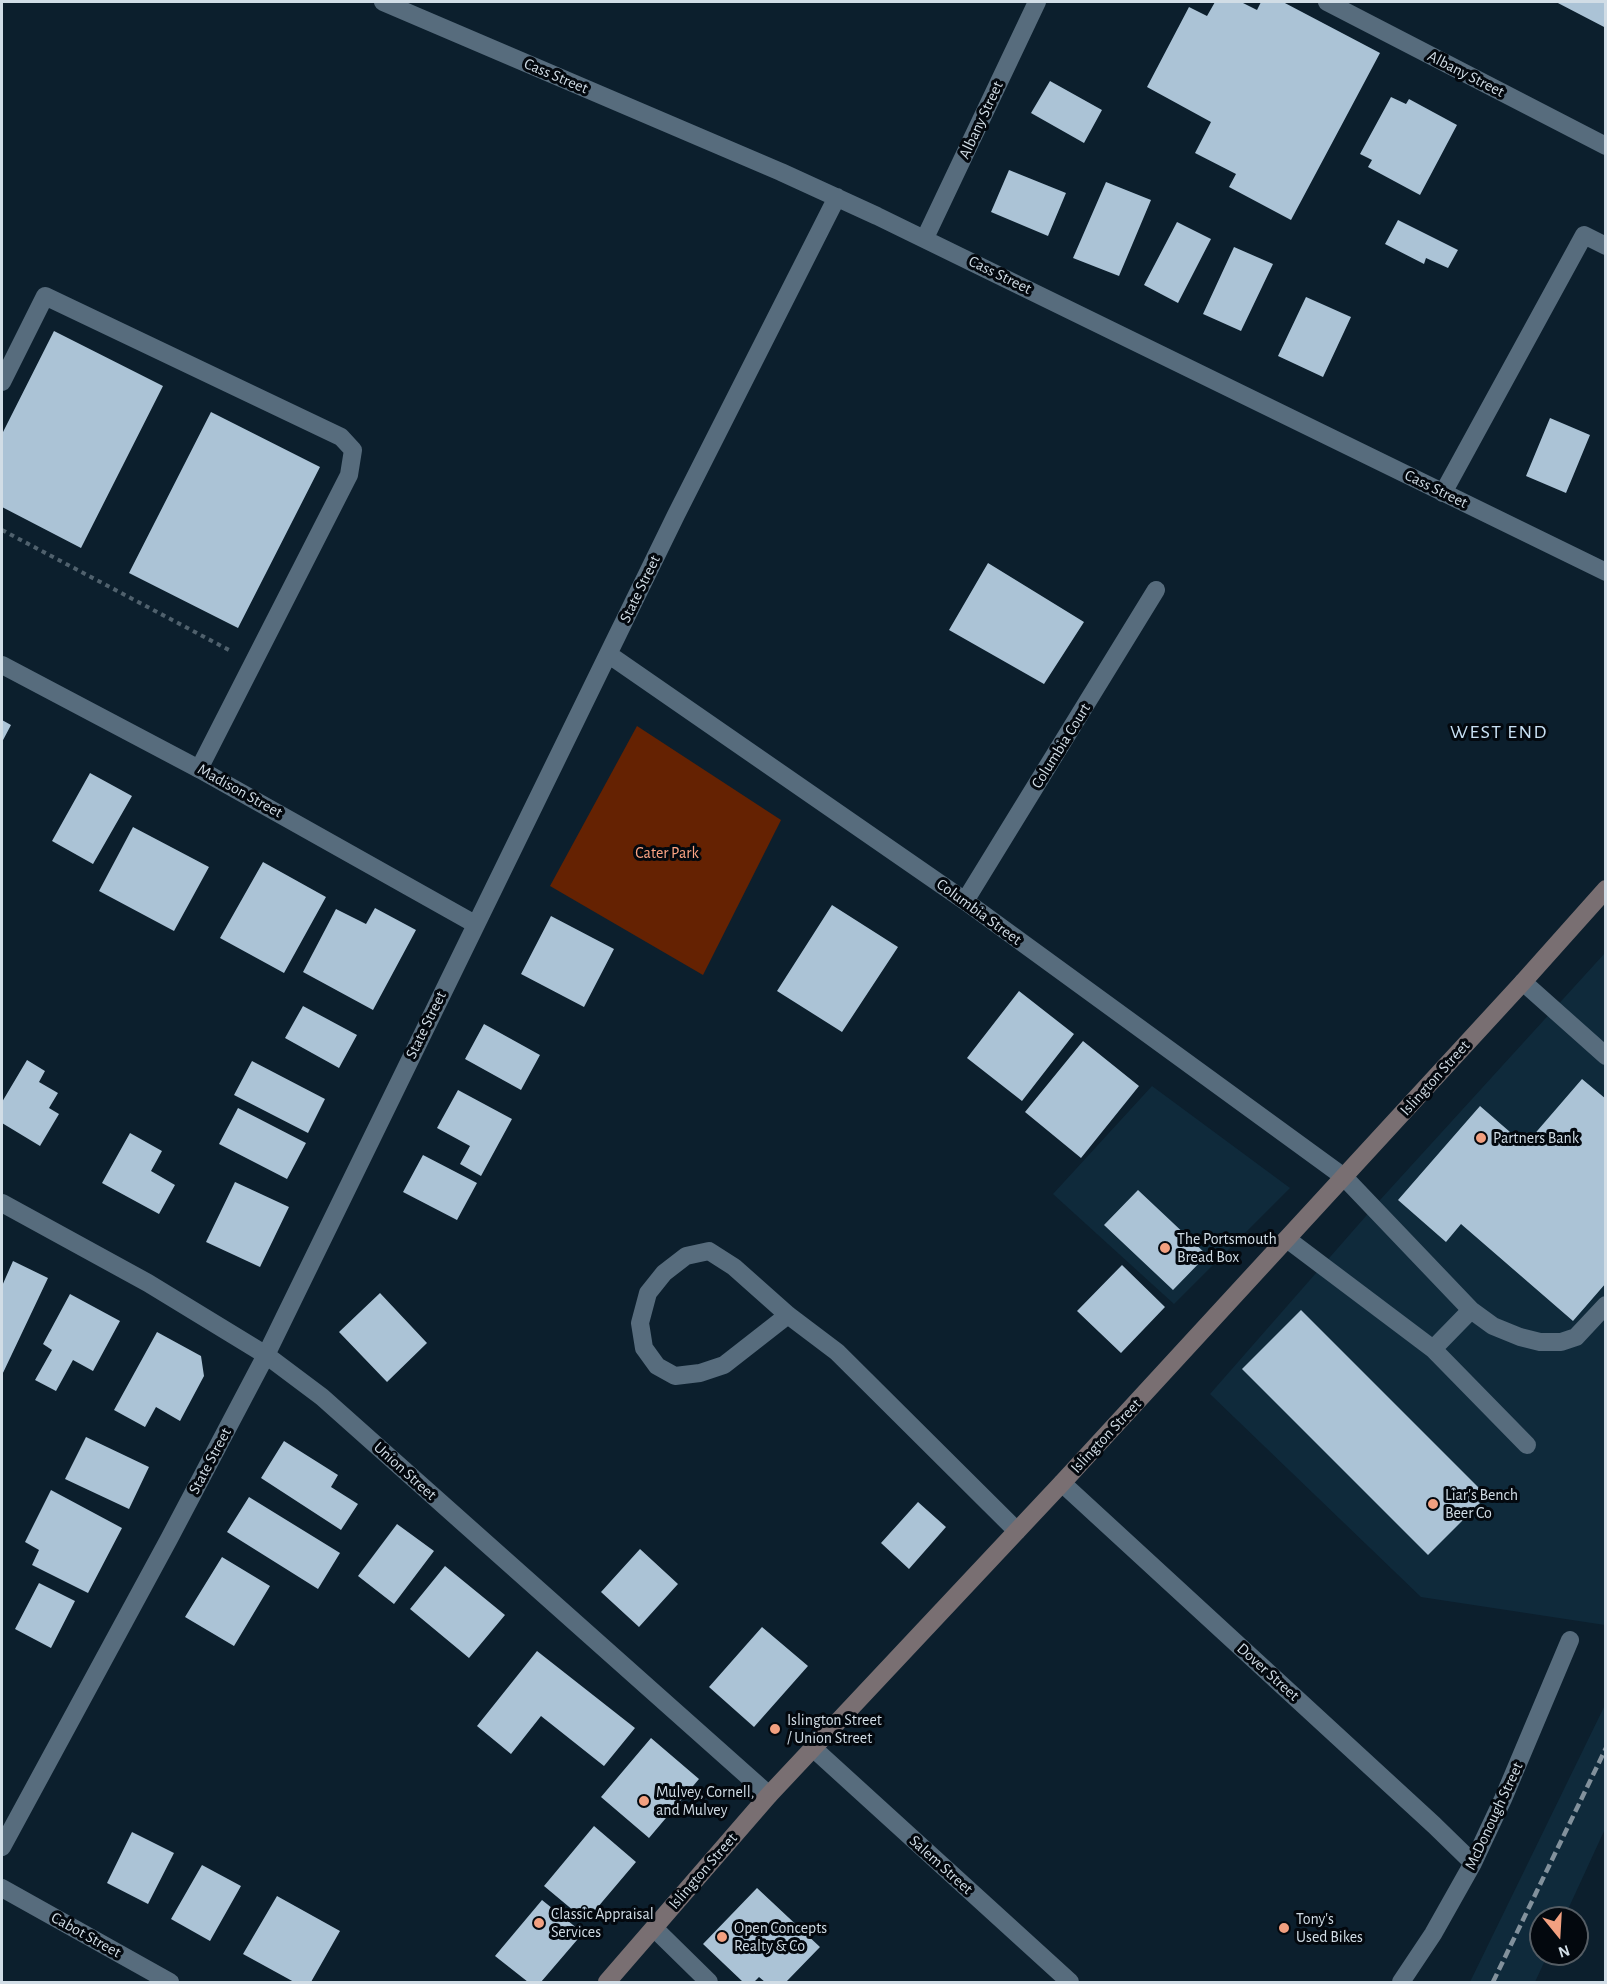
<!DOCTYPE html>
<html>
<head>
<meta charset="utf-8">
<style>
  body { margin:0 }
  #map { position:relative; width:1607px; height:1984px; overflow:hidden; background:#0c1f2d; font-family:"Alegreya Sans",sans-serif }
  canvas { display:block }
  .frame { position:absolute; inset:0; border:3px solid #d1dde6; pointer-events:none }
  .north { position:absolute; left:1529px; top:1906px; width:60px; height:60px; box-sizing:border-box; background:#03080e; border:2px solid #555d64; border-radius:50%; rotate:162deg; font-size:16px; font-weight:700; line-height:24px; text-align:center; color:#d1dde6 }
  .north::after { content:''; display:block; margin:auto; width:21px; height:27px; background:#f2a080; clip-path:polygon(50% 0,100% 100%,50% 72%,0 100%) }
</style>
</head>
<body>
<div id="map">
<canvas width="1607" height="1984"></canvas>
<div class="frame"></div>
<div class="north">N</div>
</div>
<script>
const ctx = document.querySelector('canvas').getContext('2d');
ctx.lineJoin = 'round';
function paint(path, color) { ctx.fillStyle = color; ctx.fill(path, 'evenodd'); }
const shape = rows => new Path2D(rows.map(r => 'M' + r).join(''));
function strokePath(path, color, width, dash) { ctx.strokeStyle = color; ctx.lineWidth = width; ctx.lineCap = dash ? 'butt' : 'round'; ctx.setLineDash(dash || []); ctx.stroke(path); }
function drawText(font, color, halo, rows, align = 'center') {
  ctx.font = font + ' "Alegreya Sans",sans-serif'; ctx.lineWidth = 6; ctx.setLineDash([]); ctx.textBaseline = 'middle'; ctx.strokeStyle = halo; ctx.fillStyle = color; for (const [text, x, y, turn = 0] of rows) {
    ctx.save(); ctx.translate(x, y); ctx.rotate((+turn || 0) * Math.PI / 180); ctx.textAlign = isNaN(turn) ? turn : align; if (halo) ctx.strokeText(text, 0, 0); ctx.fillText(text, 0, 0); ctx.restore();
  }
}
paint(shape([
  [1605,953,1605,1625,1421,1597,1210,1394,1380,1200],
  [1152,1086,1290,1188,1174,1304,1053,1194],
  [1605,1705,1605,1829,1564,1918,1541,1918,1541,1954,1548,1954,1535,1982,1470,1982]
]), '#0f2a3b');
paint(shape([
  [637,726,781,820,703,975,550,886]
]), '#652202');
paint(shape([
  [1215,2,1241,2,1257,10,1261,2,1283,2,1380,53,1291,220,1229,187,1236,174,1195,153,1211,122,1147,87,1189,7,1207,16],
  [1556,2,1606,2,1606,28],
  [1050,81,1102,110,1084,143,1031,113],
  [1391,97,1406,104,1409,99,1457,125,1420,195,1368,167,1372,160,1360,154],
  [1009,170,1066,193,1048,236,991,212],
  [1106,182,1151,200,1119,276,1073,258],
  [1398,220,1458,250,1448,268,1426,258,1424,264,1385,244],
  [1177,222,1211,239,1178,303,1144,285],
  [1234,247,1273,264,1241,331,1203,314],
  [1306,297,1351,317,1323,377,1278,356],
  [54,331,163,386,81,548,2,507,2,434],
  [211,412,320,467,238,628,129,573],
  [1550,418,1590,435,1566,493,1526,476],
  [988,563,1084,622,1044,684,949,630],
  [2,720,11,725,2,742],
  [90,773,132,796,93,864,52,841],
  [133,827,209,867,174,931,99,891],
  [263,862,326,897,284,973,220,938],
  [832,905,898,947,842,1032,777,991],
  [375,908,416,930,373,1010,303,972,336,909,366,924],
  [551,916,614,949,584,1007,521,974],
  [1019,991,1074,1034,1022,1101,967,1058],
  [303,1006,357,1035,339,1068,285,1038],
  [484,1024,540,1055,521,1090,465,1059],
  [1083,1041,1139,1086,1081,1158,1025,1112],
  [27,1060,45,1071,39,1082,58,1093,49,1108,59,1114,40,1146,2,1123,2,1102],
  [252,1061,325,1099,308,1133,234,1095],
  [1582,1079,1606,1099,1606,1283,1573,1321,1461,1224,1446,1242,1398,1200,1480,1106,1525,1145],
  [458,1090,512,1119,481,1176,460,1164,470,1146,437,1128],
  [238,1108,306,1143,287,1179,219,1144],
  [130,1133,162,1151,151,1171,175,1185,159,1214,102,1183],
  [423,1155,477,1183,457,1220,403,1192],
  [235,1182,289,1207,260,1267,206,1242],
  [1138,1190,1207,1255,1173,1290,1104,1225],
  [13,1261,48,1278,2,1375,2,1286],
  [1122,1265,1165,1307,1121,1353,1077,1311],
  [380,1293,427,1343,387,1382,339,1332],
  [70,1294,120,1321,93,1371,73,1360,56,1391,35,1380,52,1350,43,1344],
  [1301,1310,1487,1496,1428,1555,1242,1369],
  [157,1332,201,1356,204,1376,180,1421,156,1407,145,1427,114,1410],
  [86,1437,149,1467,129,1509,65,1479],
  [284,1441,338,1475,331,1487,358,1504,341,1530,261,1478],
  [51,1490,122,1528,88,1593,32,1565,39,1550,25,1542],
  [249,1497,340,1553,318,1589,227,1532],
  [918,1502,946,1527,909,1569,881,1543],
  [397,1524,434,1551,394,1604,358,1576],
  [640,1549,678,1584,639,1627,601,1592],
  [222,1557,270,1586,234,1646,185,1617],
  [445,1566,505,1615,469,1658,410,1609],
  [39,1583,75,1601,51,1648,15,1629],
  [762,1627,808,1666,754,1727,709,1687],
  [537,1651,635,1728,604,1766,541,1716,511,1754,477,1726],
  [651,1738,699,1779,649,1838,601,1797],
  [594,1826,636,1862,586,1921,544,1886],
  [132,1832,174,1853,148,1904,107,1883],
  [202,1865,241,1886,210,1941,171,1919],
  [757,1888,820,1947,786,1982,765,1982,759,1977,754,1982,743,1982,703,1944],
  [277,1896,340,1931,311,1982,294,1982,243,1954],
  [542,1900,583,1933,541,1982,528,1982,495,1956]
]), '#abc3d6');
strokePath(shape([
  [2,530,229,650]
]), '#50616d', 4, [4.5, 4.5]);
strokePath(shape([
  [2,382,45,296,341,437,353,450,349,475,199,769],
  [1443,493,1584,235,1606,246],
  [1523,982,1606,1056],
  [1344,1177,1471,1310,1493,1326,1520,1337,1540,1342,1561,1342,1576,1337,1606,1305],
  [1287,1239,1433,1349,1527,1445],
  [788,1315,724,1365,700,1373,675,1376,657,1366,644,1348,640,1323,648,1293,664,1273,686,1256,709,1251,734,1267,788,1315,837,1352,1017,1531],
  [1433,1349,1471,1310],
  [654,1928,709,1982]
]), '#576c7d', 18);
strokePath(shape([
  [383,2,781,172,877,216,1606,572],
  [1327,2,1606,146],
  [925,238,1037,2],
  [608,654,965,901,1344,1177],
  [2,665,199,769,475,924],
  [965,901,1156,590],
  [2,1203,148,1283,266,1355,322,1397,769,1795],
  [1062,1483,1434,1825,1473,1863],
  [813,1748,1070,1982],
  [2,1847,169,1539,266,1355,676,515,837,197],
  [2,1888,170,1982],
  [1401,1982,1433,1934,1473,1863,1503,1799,1570,1640]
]), '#576c7d', 18);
strokePath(shape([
  [607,1982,769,1795,1062,1483,1523,982,1606,889]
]), '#796f72', 18);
strokePath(shape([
  [1493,1982,1606,1748]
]), '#82919c', 4.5, [9, 4.5]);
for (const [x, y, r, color] of [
  [1481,1138,6,"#f2a080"],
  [1165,1248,6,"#f2a080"],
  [1433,1504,6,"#f2a080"],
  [775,1729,6,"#f2a080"],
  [644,1801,6,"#f2a080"],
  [539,1923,6,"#f2a080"],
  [1284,1928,6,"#f2a080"],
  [722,1937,6,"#f2a080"]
]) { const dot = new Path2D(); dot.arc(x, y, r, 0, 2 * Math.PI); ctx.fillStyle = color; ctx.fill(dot); strokePath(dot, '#03080e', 2); }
drawText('16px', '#d1dde6', '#03080e', [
  ["Albany Street",1466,74,27],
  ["Cass Street",556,76,23],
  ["Albany Street",981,120,-65],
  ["Cass Street",1000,275,26],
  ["Cass Street",1436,489,26],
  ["State Street",640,589,-64],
  ["Columbia Court",1061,746,-58],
  ["Madison Street",240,791,29],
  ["Columbia Street",979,912,36],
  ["State Street",426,1025,-64],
  ["Islington Street",1435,1078,-48],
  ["Islington Street",1106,1436,-47],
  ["State Street",210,1461,-62],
  ["Union Street",405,1471,42],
  ["Dover Street",1268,1672,42],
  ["McDonough Street",1494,1816,-65],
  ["Salem Street",941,1865,42],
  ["Islington Street",703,1871,-49],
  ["Cabot Street",86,1935,29]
]);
drawText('16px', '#fda584', '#03080e', [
  ["Cater Park",667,853]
]);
drawText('16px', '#d1dde6', '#03080e', [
  ["Partners Bank",1493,1138],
  ["The Portsmouth",1177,1239],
  ["Bread Box",1177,1257],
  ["Liar's Bench",1445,1495],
  ["Beer Co",1445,1513],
  ["Islington Street",787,1720],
  ["/ Union Street",787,1738],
  ["Mulvey, Cornell,",656,1792],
  ["and Mulvey",656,1810],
  ["Classic Appraisal",551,1914],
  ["Services",551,1932],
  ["Tony's",1296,1919],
  ["Used Bikes",1296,1937],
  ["Open Concepts",734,1928],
  ["Realty & Co",734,1946]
], 'left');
ctx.letterSpacing = '1.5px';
drawText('20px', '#c8e0f4', '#03080e', [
  ["WEST END",1499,732]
]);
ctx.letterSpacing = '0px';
</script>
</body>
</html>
